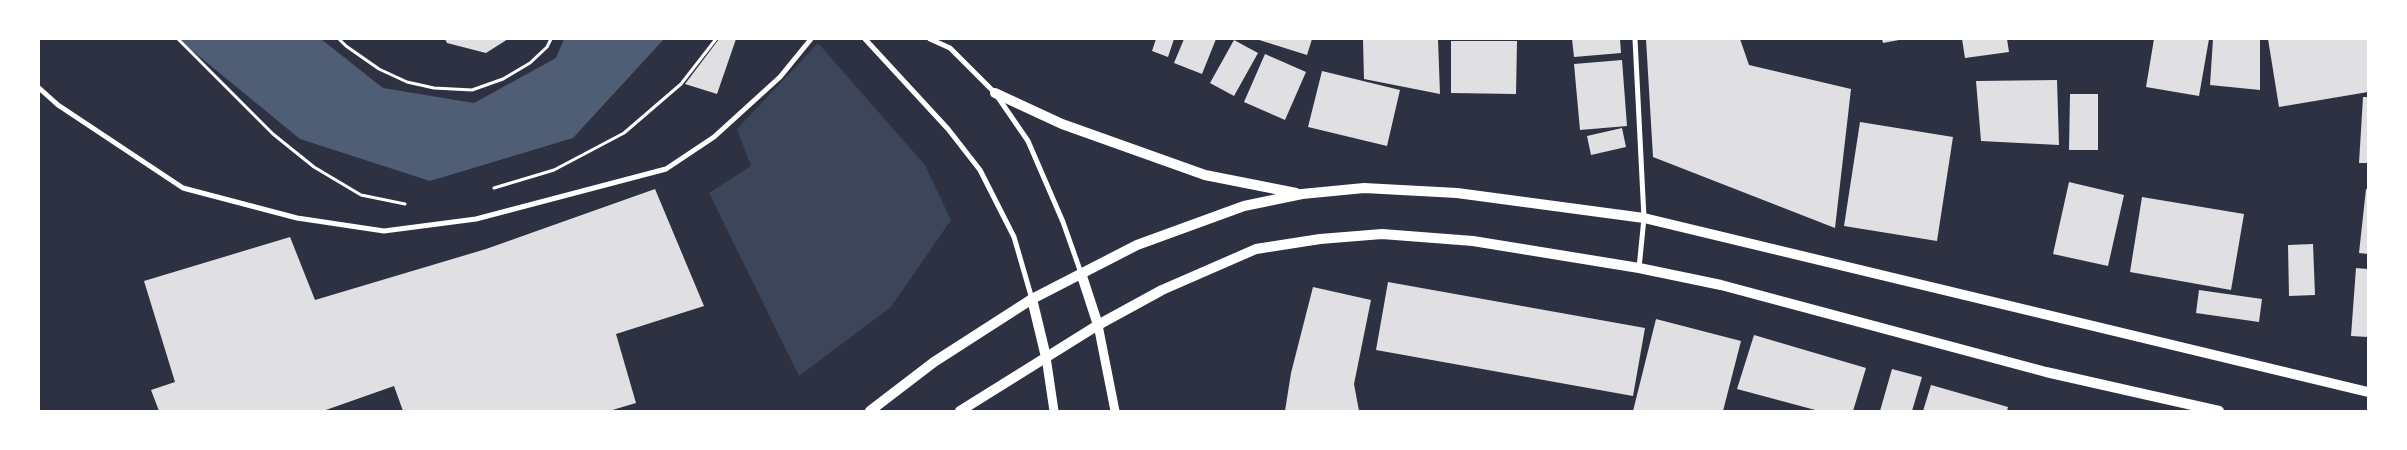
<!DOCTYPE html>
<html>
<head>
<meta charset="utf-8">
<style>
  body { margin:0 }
  #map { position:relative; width:2407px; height:450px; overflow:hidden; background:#2d3142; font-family:Rubik,sans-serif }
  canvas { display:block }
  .frame { position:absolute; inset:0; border:40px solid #fff; pointer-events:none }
</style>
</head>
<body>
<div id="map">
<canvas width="2407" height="450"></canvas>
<div class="frame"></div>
</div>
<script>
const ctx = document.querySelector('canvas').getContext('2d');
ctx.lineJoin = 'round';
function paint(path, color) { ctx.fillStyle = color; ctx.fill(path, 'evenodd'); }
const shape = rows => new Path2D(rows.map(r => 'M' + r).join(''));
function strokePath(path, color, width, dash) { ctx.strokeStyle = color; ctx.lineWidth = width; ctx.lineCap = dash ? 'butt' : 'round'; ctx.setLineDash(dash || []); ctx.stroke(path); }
paint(shape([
  [818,43,925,165,951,220,891,307,799,376,709,193,751,166,737,129]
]), '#3c4559');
paint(shape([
  [178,39,321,39,383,88,474,103,556,58,564,39,664,39,573,138,430,181,300,139]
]), '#4f5d75');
paint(shape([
  [445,39,508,39,486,53,447,43],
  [719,39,736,39,717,94,685,84],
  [1156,39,1174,39,1168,57,1152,51],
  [1184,39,1216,39,1202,74,1174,63],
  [1256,39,1312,39,1307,55],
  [1363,39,1438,39,1440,94,1364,79],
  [1572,39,1620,39,1621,53,1574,57],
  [1646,39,1740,39,1749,65,1851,89,1835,228,1653,157],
  [1882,39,1899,39,1899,40,1883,43],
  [1962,39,2007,39,2009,52,1965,58],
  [2154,39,2209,39,2199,96,2146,87],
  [2213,39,2260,39,2260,90,2210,85],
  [2268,39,2368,39,2368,92,2279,107],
  [1234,40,1258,53,1234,96,1210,83],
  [1451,41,1517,41,1516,94,1451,93],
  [1265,54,1306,72,1285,120,1244,102],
  [1622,60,1627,126,1580,130,1574,64],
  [1322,71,1400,90,1387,146,1308,127],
  [2057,80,2059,145,1981,141,1976,81],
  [2070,94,2098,94,2098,150,2069,150],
  [2363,97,2368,97,2368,163,2359,163],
  [1860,122,1953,137,1937,241,1844,226],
  [1622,128,1626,147,1591,155,1587,136],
  [2069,182,2124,195,2108,266,2053,254],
  [655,189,704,306,616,334,636,403,609,411,403,411,394,386,323,411,159,411,151,390,175,382,144,281,290,237,315,300,486,249],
  [2366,189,2368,189,2368,254,2359,253],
  [2142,197,2244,214,2231,290,2130,272],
  [2313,244,2315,295,2289,296,2288,245],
  [2356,268,2368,269,2368,337,2351,336],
  [1388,282,1645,328,1633,396,1376,350],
  [1313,287,1371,300,1354,384,1359,411,1285,411,1291,373],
  [2199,290,2262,299,2259,322,2196,313],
  [1656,319,1741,341,1723,411,1633,411],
  [1754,335,1866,368,1853,411,1819,411,1737,389],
  [1892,369,1922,377,1912,411,1880,411],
  [1931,385,2008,407,2007,411,1923,411]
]), '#e0e0e3');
strokePath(shape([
  [178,39,273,134,314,167,361,195,405,204],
  [339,39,346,46,379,69,407,82,434,88,472,90,503,79,530,63,547,47,551,39],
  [494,188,554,170,624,133,681,84,716,39]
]), '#fff', 3);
strokePath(shape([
  [865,39,948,129,980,170,1014,237,1032,299],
  [930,39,950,48,995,93,1028,141,1063,222,1081,273],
  [1635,39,1644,218,1639,268],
  [39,88,58,105,183,188,297,218,384,231,476,219,666,169,714,137,780,77,811,39]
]), '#fff', 5);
strokePath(shape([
  [1098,325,1115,411],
  [1046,357,1054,411]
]), '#fff', 9);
strokePath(shape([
  [995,93,1062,124,1205,175,1296,193],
  [1081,273,1098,325],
  [1032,299,1046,357],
  [870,411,934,362,1032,299,1137,245,1244,206,1302,194,1364,188,1457,193,1644,218,2368,392],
  [960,411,1098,325,1162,290,1256,249,1320,239,1382,234,1473,241,1639,268,1721,285,2046,372,2219,411]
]), '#fff', 10);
</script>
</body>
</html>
